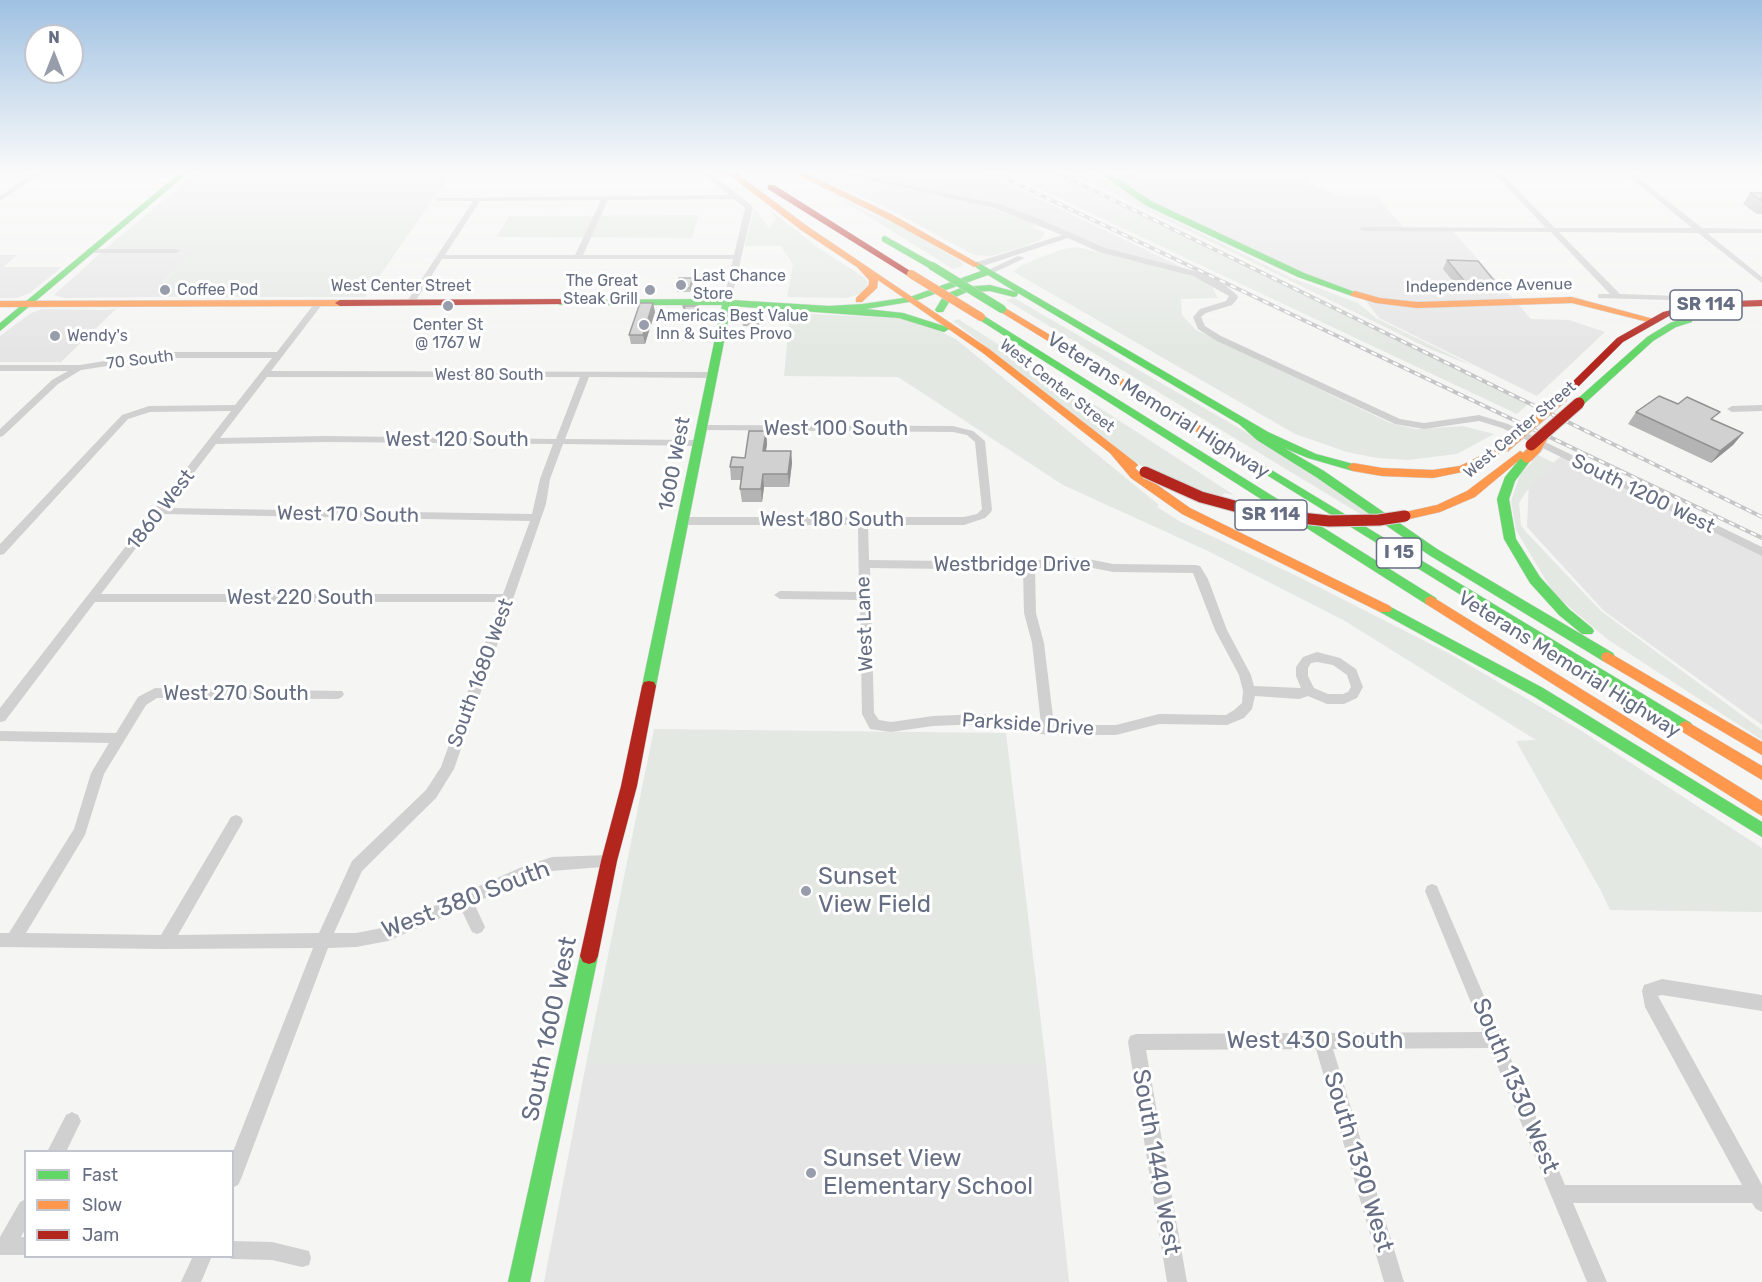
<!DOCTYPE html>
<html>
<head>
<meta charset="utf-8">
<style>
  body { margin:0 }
  #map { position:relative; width:1762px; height:1282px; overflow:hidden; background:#f5f5f4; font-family:Rubik,sans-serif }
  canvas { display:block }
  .legend { position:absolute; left:24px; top:1150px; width:210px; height:108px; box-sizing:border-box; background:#fff; border:2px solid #c2c5cd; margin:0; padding:8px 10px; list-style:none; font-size:18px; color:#666e83 }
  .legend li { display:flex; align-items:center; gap:12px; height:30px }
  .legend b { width:30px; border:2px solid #c2c5cd }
  .north { position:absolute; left:24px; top:24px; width:60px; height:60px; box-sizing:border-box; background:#fff; border:2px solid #c2c5cd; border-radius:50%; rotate:0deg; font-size:16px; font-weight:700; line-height:24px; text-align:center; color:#666e83 }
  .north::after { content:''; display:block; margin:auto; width:21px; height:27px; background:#989dab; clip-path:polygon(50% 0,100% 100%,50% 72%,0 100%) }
</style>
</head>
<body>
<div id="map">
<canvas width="1762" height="1282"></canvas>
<ul class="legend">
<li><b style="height:8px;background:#63d668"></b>Fast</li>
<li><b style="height:8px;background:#ff974d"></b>Slow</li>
<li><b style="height:8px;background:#b3261e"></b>Jam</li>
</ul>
<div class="north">N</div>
</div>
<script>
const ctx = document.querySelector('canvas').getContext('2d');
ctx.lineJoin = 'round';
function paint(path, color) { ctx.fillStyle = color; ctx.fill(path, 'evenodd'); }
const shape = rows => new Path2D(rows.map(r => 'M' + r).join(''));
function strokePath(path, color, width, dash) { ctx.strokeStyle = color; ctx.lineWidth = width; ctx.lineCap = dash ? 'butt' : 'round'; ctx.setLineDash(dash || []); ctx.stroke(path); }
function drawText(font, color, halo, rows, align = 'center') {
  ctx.font = font + ' Rubik,sans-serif'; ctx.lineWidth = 6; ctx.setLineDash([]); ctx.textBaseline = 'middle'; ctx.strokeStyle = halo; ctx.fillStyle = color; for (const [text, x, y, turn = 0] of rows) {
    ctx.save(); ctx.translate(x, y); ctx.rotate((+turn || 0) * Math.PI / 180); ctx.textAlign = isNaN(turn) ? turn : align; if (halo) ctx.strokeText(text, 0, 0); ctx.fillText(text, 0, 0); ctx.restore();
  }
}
paint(shape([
  [834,172,984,172,1196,274,1134,259,979,202],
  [1142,172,1302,172,1311,184,1340,196,1377,197,1405,229,1452,230,1531,319,1569,320,1605,332,1537,396,1379,318,1362,296,1301,275,1150,204,1116,179],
  [106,248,198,248,163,282,181,283,170,293,169,297,64,298,54,295],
  [0,255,17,255,3,267,62,267,30,293,17,298,0,298],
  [42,309,106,310,116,309,61,362,0,362,0,336,31,313],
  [1563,455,1762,549,1762,725,1604,611,1527,527,1529,482],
  [586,1064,1046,1064,1069,1282,544,1282]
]), '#e5e5e6');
paint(shape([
  [197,172,452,172,365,297,169,297,170,293,180,284,163,283,197,248,106,248],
  [805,172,827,172,977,204,1033,222,1034,228,1044,232,1044,235,1040,240,1020,248,991,256,974,255,881,205],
  [1003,172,1052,172,1528,404,1517,414],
  [1068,172,1091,172,1123,189,1149,208,1292,278,1358,303,1376,318,1473,366,1430,349],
  [818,185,867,212,898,225,962,262,962,266,953,269],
  [767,207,817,247,865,278,869,284,860,294,847,298,787,297,793,264,781,246,745,246,754,208,769,228,776,219],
  [699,215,692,238,496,237,509,216],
  [1077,247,1179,271,1210,283,1218,298,1181,299,1182,315,1196,330,1390,423,1417,429,1463,426,1494,434,1457,454,1408,460,1377,458,1347,452,1295,434,1014,272,1020,266,1039,258,1063,249],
  [1014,298,1263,442,1370,514,1362,515,1006,300],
  [790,313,898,318,932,327,957,340,1159,505,1157,507,1179,521,1299,577,1452,655,1580,730,1762,848,1762,912,1610,910,1600,889,1516,741,1536,740,1345,621,1208,551,1063,485,898,377,784,376],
  [958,319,1089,401,1234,495,1224,493,1221,498,1142,466,1129,458,953,321],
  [1538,455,1556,464,1526,492,1519,503,1521,525,1525,531,1601,611,1762,730,1762,740,1607,639,1554,594,1516,530,1511,501,1520,475],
  [654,729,1006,733,1046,1064,586,1064]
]), '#e3e8e2');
const fast = shape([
  [181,172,189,172,0,331,0,323,181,172],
  [1098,172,1107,172,1153,202,1304,273,1360,294,1352,296,1298,277,1147,206,1098,172],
  [885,236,935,264,936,266,929,268,882,241,882,237,885,236],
  [977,262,1268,432,1316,454,1357,465,1359,467,1353,471,1308,458,1284,448,1324,471,1437,549,1613,653,1615,657,1613,661,1603,661,1429,555,1316,477,1257,440,1239,424,1018,293,1017,296,1014,297,990,291,967,292,951,299,943,312,937,312,935,310,944,295,963,287,990,285,1016,292,988,275,915,301,866,309,903,313,947,327,949,329,944,332,899,318,731,306,656,686,654,690,649,691,644,690,642,686,722,305,560,305,555,302,557,300,715,299,829,306,863,304,910,297,981,271,973,265,977,262],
  [981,314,1436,598,1437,601,1436,604,1426,604,978,319,976,317,981,314],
  [1689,317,1692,318,1692,322,1676,327,1653,341,1583,405,1575,405,1575,401,1647,337,1670,323,1689,317],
  [1240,451,1691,723,1693,727,1691,731,1686,733,1681,731,1236,456,1234,454,1240,451],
  [1527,454,1533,457,1515,481,1509,499,1516,539,1540,577,1569,609,1592,628,1594,631,1592,634,1582,634,1559,615,1530,583,1504,539,1497,499,1505,477,1523,455,1527,454],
  [1385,604,1543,688,1762,822,1762,837,1533,696,1380,612,1378,609,1385,604],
  [589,948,595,950,598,956,530,1282,508,1282,580,956,583,950,589,948]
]);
const slow = shape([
  [726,172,735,172,807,226,989,349,1136,463,1138,465,1135,468,1139,472,1190,508,1390,606,1392,609,1390,612,1380,612,1182,514,1131,478,1110,453,983,353,878,280,877,288,862,302,856,302,856,298,869,285,869,280,857,267,801,230,726,172],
  [793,172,803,172,893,215,981,265,974,267,887,219,793,172],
  [1757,172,1762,172,1762,174,1758,174,1757,172],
  [1355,291,1380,298,1417,302,1572,297,1657,320,1652,323,1572,303,1417,308,1376,303,1352,296,1350,294,1355,291],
  [0,301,340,300,345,303,340,306,0,307,0,301],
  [1002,306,1244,452,1246,454,1240,457,1236,456,999,311,997,309,1002,306],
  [1504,444,1508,445,1508,449,1467,471,1433,478,1382,476,1353,471,1347,467,1353,463,1382,468,1433,470,1460,466,1504,444],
  [1520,451,1526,454,1524,456,1475,497,1440,512,1405,520,1399,516,1401,513,1437,505,1467,491,1520,451],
  [1431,596,1762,801,1762,816,1426,604,1425,601,1426,598,1431,596],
  [1608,652,1762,742,1762,755,1603,661,1601,657,1603,653,1608,652],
  [1686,721,1762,766,1762,780,1681,731,1679,727,1681,723,1686,721]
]);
const jam = shape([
  [768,185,774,185,915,274,908,276,768,189,768,185],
  [560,299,565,302,563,304,340,306,335,303,340,300,560,299],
  [1762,300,1762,306,1707,308,1669,316,1623,342,1567,398,1559,398,1558,396,1617,338,1663,312,1707,302,1762,300],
  [649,681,654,682,656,686,637,786,617,861,598,956,595,962,589,964,583,962,580,956,601,861,621,786,642,686,644,682,649,681]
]);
strokePath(fast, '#d2d2d3', 1);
strokePath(slow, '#d2d2d3', 1);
strokePath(jam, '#d2d2d3', 1);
paint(shape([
  [35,172,42,172,0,201,0,196,35,172],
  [475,172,482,172,478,174,475,172],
  [520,172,527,172,523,175,521,174,520,172],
  [563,172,570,172,566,175,564,174,563,172],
  [701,172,708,172,740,196,753,207,730,305,723,303,733,259,442,259,413,305,406,303,473,201,438,201,436,200,436,198,729,195,701,172],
  [734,199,745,208,734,255,583,255,608,200,734,199],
  [601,200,575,255,445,255,480,201,601,200],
  [831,172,843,172,999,204,1037,218,1105,248,1199,272,1225,285,1237,295,1238,298,1232,305,1206,313,1201,317,1205,326,1221,336,1400,419,1424,423,1479,415,1508,424,1762,547,1762,556,1502,428,1479,421,1424,429,1395,424,1215,340,1198,329,1193,317,1200,309,1226,301,1229,296,1193,276,1099,252,1068,238,980,267,974,267,974,263,1062,235,994,208,831,172],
  [1135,172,1145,172,1116,181,1113,179,1135,172],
  [1493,172,1500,172,1555,228,1692,228,1624,172,1631,172,1702,228,1762,229,1762,233,1707,233,1762,277,1762,283,1698,233,1559,232,1620,294,1709,297,1709,301,1706,301,1598,298,1598,294,1610,294,1551,232,1363,231,1359,229,1363,227,1546,228,1493,172],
  [87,249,176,249,180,251,176,253,90,253,86,251,87,249],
  [1018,256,1025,258,991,274,984,272,1018,256],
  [317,300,324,302,271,371,712,372,717,375,712,378,589,377,565,439,699,440,704,443,699,446,563,444,550,479,546,504,454,769,436,798,362,871,334,933,356,933,387,927,522,867,552,857,609,855,614,856,616,861,614,866,552,871,530,878,474,903,485,927,482,932,477,934,472,932,461,909,388,941,356,947,328,948,241,1179,238,1185,232,1188,232,1154,313,948,165,949,0,947,0,933,9,933,74,829,91,773,109,743,0,741,0,731,116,733,138,697,155,688,342,691,344,694,342,697,338,699,157,698,146,705,104,774,85,835,26,933,161,935,231,817,236,815,241,817,243,821,241,825,178,935,319,933,352,861,426,790,441,767,500,602,95,602,5,721,0,722,0,708,231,411,150,412,128,419,4,554,0,555,0,544,122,415,149,406,235,405,272,358,161,358,81,370,58,384,3,436,0,437,0,429,52,380,68,371,0,371,0,365,80,365,161,352,277,352,317,300],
  [267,377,580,377,556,439,326,436,220,438,267,377],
  [326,442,553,444,540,479,532,514,167,508,216,444,326,442],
  [162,514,530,521,503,594,101,594,162,514],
  [1762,405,1762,411,1732,412,1727,409,1732,406,1762,405],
  [702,425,953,426,973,431,985,441,992,510,991,512,985,518,964,525,868,525,869,560,1029,562,1051,558,1083,558,1113,564,1196,565,1200,566,1208,579,1227,630,1251,675,1254,686,1301,688,1296,676,1296,667,1303,657,1317,652,1340,658,1356,669,1363,687,1357,698,1344,704,1327,704,1308,696,1299,699,1255,696,1252,709,1244,718,1227,725,1159,724,1116,735,1048,735,982,724,933,726,891,732,870,729,862,714,860,600,780,599,774,595,780,591,859,592,858,525,683,525,678,521,683,517,964,517,977,514,982,509,975,442,967,435,953,432,699,430,699,426,702,425],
  [1051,566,1083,566,1113,572,1193,573,1215,630,1239,675,1243,691,1242,703,1234,710,1226,715,1159,714,1116,725,1054,725,1044,643,1036,613,1035,569,1051,566],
  [870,568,1023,570,1024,613,1032,643,1041,724,982,714,933,716,891,722,879,720,874,713,870,568],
  [1317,662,1333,665,1347,675,1351,687,1348,692,1343,694,1328,694,1314,688,1308,676,1308,668,1311,663,1317,662],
  [1432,884,1437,886,1439,891,1565,1185,1742,1185,1645,1007,1642,991,1644,985,1662,979,1762,995,1762,1011,1662,995,1658,996,1762,1185,1762,1212,1756,1209,1752,1203,1573,1203,1607,1282,1587,1282,1490,1048,1333,1049,1404,1282,1384,1282,1316,1049,1146,1050,1187,1282,1167,1282,1128,1042,1130,1036,1136,1034,1483,1032,1425,891,1427,886,1432,884],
  [72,1112,78,1115,81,1121,66,1152,47,1152,66,1115,72,1112],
  [26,1199,26,1228,21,1237,26,1237,26,1255,0,1255,0,1237,20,1202,26,1199],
  [232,1241,272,1242,309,1251,311,1258,309,1265,302,1267,272,1260,232,1259,225,1256,232,1256,232,1241],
  [193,1256,212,1256,201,1282,181,1282,193,1256]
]), '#d0d0d1');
paint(fast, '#63d668');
paint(slow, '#ff974d');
paint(jam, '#b3261e');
const rail = shape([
  [992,172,1762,538],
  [1056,172,1762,517]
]);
strokePath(rail, '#c5c5c7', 4);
strokePath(rail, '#fff', 2, [6]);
const fastBridge = shape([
  [932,266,1002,309]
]);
const slowBridgeFar1 = shape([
  [911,274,981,317]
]);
const slowBridge = shape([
  [1504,447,1563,396],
  [1527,457,1536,448,1543,435]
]);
const jamBridge = shape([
  [1531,445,1579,403],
  [1145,472,1201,497,1264,514,1329,521,1379,520,1405,516]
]);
strokePath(fastBridge, '#d2d3d3', 9, []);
strokePath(slowBridgeFar1, '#d2d3d3', 9, []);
strokePath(slowBridge, '#d2d3d3', 13, []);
strokePath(jamBridge, '#d2d3d3', 13, []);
strokePath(fastBridge, '#63d668', 8);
strokePath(slowBridgeFar1, '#ff974d', 8);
strokePath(slowBridge, '#ff974d', 11);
strokePath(jamBridge, '#b3261e', 11);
paint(shape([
  [1750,193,1762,193,1762,214,1757,214,1743,204],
  [1447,260,1496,283,1492,292,1462,292,1443,269],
  [693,282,690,292,677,292,677,288],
  [653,303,655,312,645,344,631,344,629,335],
  [683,306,703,315,704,321,690,321,684,312],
  [760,312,760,318,759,327,743,326,742,321],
  [1636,412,1714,420,1743,433,1733,445,1711,463,1628,424],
  [766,431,767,444,766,451,791,451,792,463,789,487,764,487,762,502,742,502,740,489,741,480,731,480,730,467,745,458]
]), '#b4b4b5');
paint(shape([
  [692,278,693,282,690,292,690,288],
  [653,303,655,312,645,344,643,335],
  [766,431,767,444,764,463,763,451],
  [1743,433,1733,445,1711,463,1720,451],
  [791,451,792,463,789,487,788,474],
  [763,474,764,487,762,502,761,489]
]), '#929293');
const building = shape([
  [1750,193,1762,193,1762,201,1750,193],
  [1447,260,1478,261,1496,283,1466,283,1447,260],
  [679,278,692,278,690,288,677,288,679,278],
  [640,303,653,303,643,335,629,335,640,303],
  [683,306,697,306,703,315,689,315,683,306],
  [744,312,760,312,758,321,742,321,744,312],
  [1659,396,1678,404,1687,397,1720,412,1711,419,1743,433,1720,451,1636,412,1659,396],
  [749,431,766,431,763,451,791,451,788,474,763,474,761,489,740,489,743,467,730,467,732,457,745,458,749,431]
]);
paint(building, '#d1d1d2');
strokePath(building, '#929293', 1.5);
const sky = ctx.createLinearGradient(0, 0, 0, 351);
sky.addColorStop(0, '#9fc1e2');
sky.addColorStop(0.49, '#fafafa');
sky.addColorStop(1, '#fafafa00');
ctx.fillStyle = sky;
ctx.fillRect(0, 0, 1762, 351);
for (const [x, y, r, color] of [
  [681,285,6,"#989dab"],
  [165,290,6,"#989dab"],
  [650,290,6,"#989dab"],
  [448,306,6,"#989dab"],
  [644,325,6,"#989dab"],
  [55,336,6,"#989dab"],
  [806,891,6,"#989dab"],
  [811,1173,6,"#989dab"]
]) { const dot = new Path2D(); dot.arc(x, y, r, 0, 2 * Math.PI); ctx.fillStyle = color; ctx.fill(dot); strokePath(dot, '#fff', 2); }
drawText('16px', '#666e83', '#fff', [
  ["Last Chance",693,276],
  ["Store",693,294],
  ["The Great",638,281,"right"],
  ["Steak Grill",638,299,"right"],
  ["Coffee Pod",177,290],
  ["Americas Best Value",656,316],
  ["Inn & Suites Provo",656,334],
  ["Center St",448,325,"center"],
  ["@ 1767 W",448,343,"center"],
  ["Wendy's",67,336]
], 'left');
drawText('16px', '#666e83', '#fff', [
  ["West Center Street",401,286],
  ["Independence Avenue",1489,286,-1],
  ["70 South",140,360,-7],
  ["West 80 South",489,375],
  ["West Center Street",1057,386,38],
  ["West Center Street",1520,430,-40]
]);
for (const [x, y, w] of [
  [1706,305,72],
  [1271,515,72],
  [1399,553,45]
]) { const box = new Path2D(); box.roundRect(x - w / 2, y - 15, w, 30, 4.5); ctx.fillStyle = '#fff'; ctx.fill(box); strokePath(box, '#666e83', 1.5); }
drawText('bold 18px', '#666e83', null, [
  ["SR 114",1706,305],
  ["SR 114",1271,515],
  ["I 15",1399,553]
]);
drawText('20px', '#666e83', '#fff', [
  ["Veterans Memorial Highway",1158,406,32],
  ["West 100 South",836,429],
  ["West 120 South",457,440],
  ["1600 West",675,464,-79],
  ["South 1200 West",1643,494,26],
  ["1860 West",161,510,-52],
  ["West 170 South",348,515,1],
  ["West 180 South",832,520],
  ["Westbridge Drive",1012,565],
  ["West 220 South",300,598],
  ["West Lane",865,624,-92],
  ["Veterans Memorial Highway",1569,665,32],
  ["South 1680 West",481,673,-70],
  ["West 270 South",236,694],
  ["Parkside Drive",1028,725,4]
]);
drawText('24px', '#666e83', '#fff', [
  ["Sunset",818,877],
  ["View Field",818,905],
  ["Sunset View",823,1159],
  ["Elementary School",823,1187]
], 'left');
drawText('24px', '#666e83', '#fff', [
  ["West 380 South",466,900,-21],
  ["South 1600 West",550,1029,-78],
  ["West 430 South",1315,1041],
  ["South 1330 West",1515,1086,67],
  ["South 1440 West",1156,1162,80],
  ["South 1390 West",1358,1162,73]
]);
</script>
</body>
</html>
